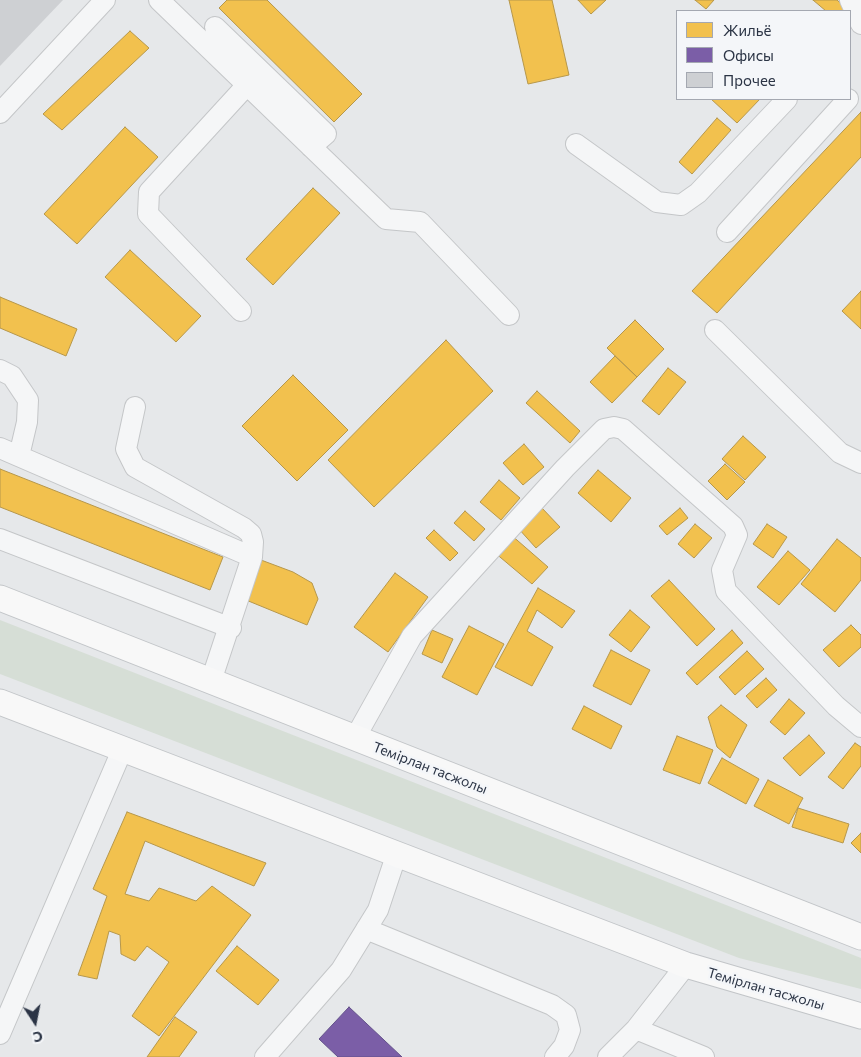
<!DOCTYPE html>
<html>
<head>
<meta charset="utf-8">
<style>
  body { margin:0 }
  #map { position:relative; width:861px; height:1057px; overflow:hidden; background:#e6e8ea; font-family:Commissioner,sans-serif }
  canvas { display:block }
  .legend { position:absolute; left:676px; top:10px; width:175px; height:90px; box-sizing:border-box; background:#f4f6f9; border:1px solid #a4a8b1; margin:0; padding:6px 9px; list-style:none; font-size:15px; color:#2b3445 }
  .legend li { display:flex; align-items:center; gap:10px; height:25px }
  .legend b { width:25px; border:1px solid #a4a8b1 }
  .north { position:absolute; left:10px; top:997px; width:50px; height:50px; -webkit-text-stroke:4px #f4f6f9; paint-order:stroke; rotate:169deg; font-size:14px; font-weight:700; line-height:20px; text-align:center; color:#2b3445 }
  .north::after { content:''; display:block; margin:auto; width:18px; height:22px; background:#2b3445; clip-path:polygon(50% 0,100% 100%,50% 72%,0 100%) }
</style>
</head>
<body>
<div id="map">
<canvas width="861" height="1057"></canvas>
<ul class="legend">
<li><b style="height:14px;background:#f2c14e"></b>Жильё</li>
<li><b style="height:14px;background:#7b5ea7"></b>Офисы</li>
<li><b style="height:14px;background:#ced0d3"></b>Прочее</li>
</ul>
<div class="north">С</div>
</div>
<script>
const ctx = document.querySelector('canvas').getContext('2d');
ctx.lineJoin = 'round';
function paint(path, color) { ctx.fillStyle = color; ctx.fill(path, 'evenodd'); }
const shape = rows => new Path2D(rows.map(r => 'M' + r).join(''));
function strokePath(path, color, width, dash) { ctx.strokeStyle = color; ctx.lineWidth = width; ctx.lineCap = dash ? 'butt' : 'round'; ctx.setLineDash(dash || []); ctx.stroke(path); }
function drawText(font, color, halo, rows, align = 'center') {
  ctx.font = font + ' Commissioner,sans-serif'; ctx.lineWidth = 5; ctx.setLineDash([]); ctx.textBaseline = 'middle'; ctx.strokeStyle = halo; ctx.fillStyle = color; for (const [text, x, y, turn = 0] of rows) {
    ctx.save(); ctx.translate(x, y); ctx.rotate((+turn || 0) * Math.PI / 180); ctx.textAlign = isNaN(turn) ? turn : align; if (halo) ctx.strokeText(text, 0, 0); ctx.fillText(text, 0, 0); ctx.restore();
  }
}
paint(shape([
  [0,620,861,958,861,989,739,958,0,674]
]), '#d6ded6');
const homes = shape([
  [227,0,267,0,362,94,334,122,219,8,227,0],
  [509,0,552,0,569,75,528,84,509,0],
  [578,0,606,0,591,14,578,0],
  [695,0,714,0,706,9,695,0],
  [813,0,837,0,854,15,850,11,826,11,813,0],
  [130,31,149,48,62,130,43,114,130,31],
  [711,99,760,99,737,123,711,99],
  [861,112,861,157,717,313,692,291,861,112],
  [717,118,731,130,692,174,679,162,717,118],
  [125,127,158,157,77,244,44,214,125,127],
  [313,188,340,213,273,285,246,259,313,188],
  [130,250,201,316,176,342,105,277,130,250],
  [861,291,861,329,842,311,861,291],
  [0,297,77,329,66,356,0,328,0,297],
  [635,320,664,349,637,377,607,348,635,320],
  [446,340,493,391,374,507,328,460,446,340],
  [615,356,637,377,612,403,590,382,615,356],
  [668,368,686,382,659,415,642,401,668,368],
  [293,375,348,430,297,481,242,426,293,375],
  [537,391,580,431,570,443,526,403,537,391],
  [743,436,766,457,745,480,722,459,743,436],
  [524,444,544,467,523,485,503,463,524,444],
  [725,464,745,482,727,500,708,481,725,464],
  [0,469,223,557,210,590,0,507,0,469],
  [598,470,631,498,611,522,578,493,598,470],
  [499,480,520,498,501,520,480,502,499,480],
  [541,507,560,527,536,548,518,528,541,507],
  [680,508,688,518,667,535,659,526,680,508],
  [465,511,485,529,474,541,454,523,465,511],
  [695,524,712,538,694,558,678,544,695,524],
  [767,524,787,537,773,558,753,544,767,524],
  [434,530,458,553,450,561,426,538,434,530],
  [510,534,548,567,532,584,494,552,510,534],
  [837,539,861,558,861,580,835,612,801,584,837,539],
  [788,551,810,570,779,605,757,587,788,551],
  [261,560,293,572,312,583,318,599,307,625,246,600,261,560],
  [395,573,428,597,388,652,354,627,395,573],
  [669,580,715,629,697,646,651,596,669,580],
  [538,588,575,611,562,628,537,610,527,631,553,647,532,686,495,667,538,588],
  [630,610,650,627,631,652,609,635,630,610],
  [851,625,861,635,861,647,839,667,823,650,851,625],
  [469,626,504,644,477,695,442,677,469,626],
  [432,630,453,639,442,663,422,654,432,630],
  [732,630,743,643,697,685,686,673,732,630],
  [611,650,650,670,631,705,593,686,611,650],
  [747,651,764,669,735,695,719,677,747,651],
  [766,678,777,690,757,708,746,696,766,678],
  [789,699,805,713,785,735,770,722,789,699],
  [721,705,747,725,730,758,717,747,708,717,721,705],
  [584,706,622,726,611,749,572,729,584,706],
  [809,735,825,753,800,776,783,758,809,735],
  [677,736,713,750,700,784,663,770,677,736],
  [855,743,861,747,861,766,843,789,828,777,855,743],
  [722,758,759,779,746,804,708,783,722,758],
  [768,780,803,798,789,824,754,806,768,780],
  [798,808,849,824,843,843,792,827,798,808],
  [127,812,266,863,254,886,145,841,125,894,149,901,159,888,196,901,212,886,251,915,159,1036,132,1016,169,962,147,946,135,961,121,954,120,935,109,931,97,979,78,975,107,896,93,889,127,812],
  [861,833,861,853,851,843,861,833],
  [237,946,279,980,258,1005,216,971,237,946],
  [175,1017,197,1032,179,1057,147,1057,175,1017]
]);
paint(homes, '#f2c14e');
strokePath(homes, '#b6974b', 1);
const offices = shape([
  [349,1007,402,1057,338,1057,319,1039,349,1007]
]);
paint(offices, '#7b5ea7');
strokePath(offices, '#63518a', 1);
paint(shape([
  [0,0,63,0,0,66]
]), '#ced0d3');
const minor = shape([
  [159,0,386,219,420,222,509,315],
  [850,0,861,24],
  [215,27,326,134,311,147],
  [0,113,105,0],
  [576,144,657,202,681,205,698,193,787,99],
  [727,232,848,99],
  [241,311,148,214,149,192,247,85],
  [715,330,840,453,861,463],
  [0,370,12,376,28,400,27,422,19,456],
  [135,407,126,449,135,467,244,528,251,534,253,542,252,557],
  [0,448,252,557,211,681],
  [0,539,231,628],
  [355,738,412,636,565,468,604,429,614,427,623,429,733,526,737,535,722,570,726,591,836,706,861,727],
  [366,929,552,1005,566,1015,570,1030,564,1046,555,1057],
  [636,1029,704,1057],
  [0,1034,123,748],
  [265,1057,341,970,378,910,397,853],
  [608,1057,636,1029,686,965]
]);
const major = shape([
  [0,598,861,937],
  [0,702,686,965,861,1016]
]);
strokePath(minor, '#c4c6c8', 22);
strokePath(major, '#c2c5c8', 27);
strokePath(minor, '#f5f6f7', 20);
strokePath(major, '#f8f8f8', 25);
drawText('14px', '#2b3445', '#f4f6f9', [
  ["Темірлан тасжолы",430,768,21],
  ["Темірлан тасжолы",766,989,16]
]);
</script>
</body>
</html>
